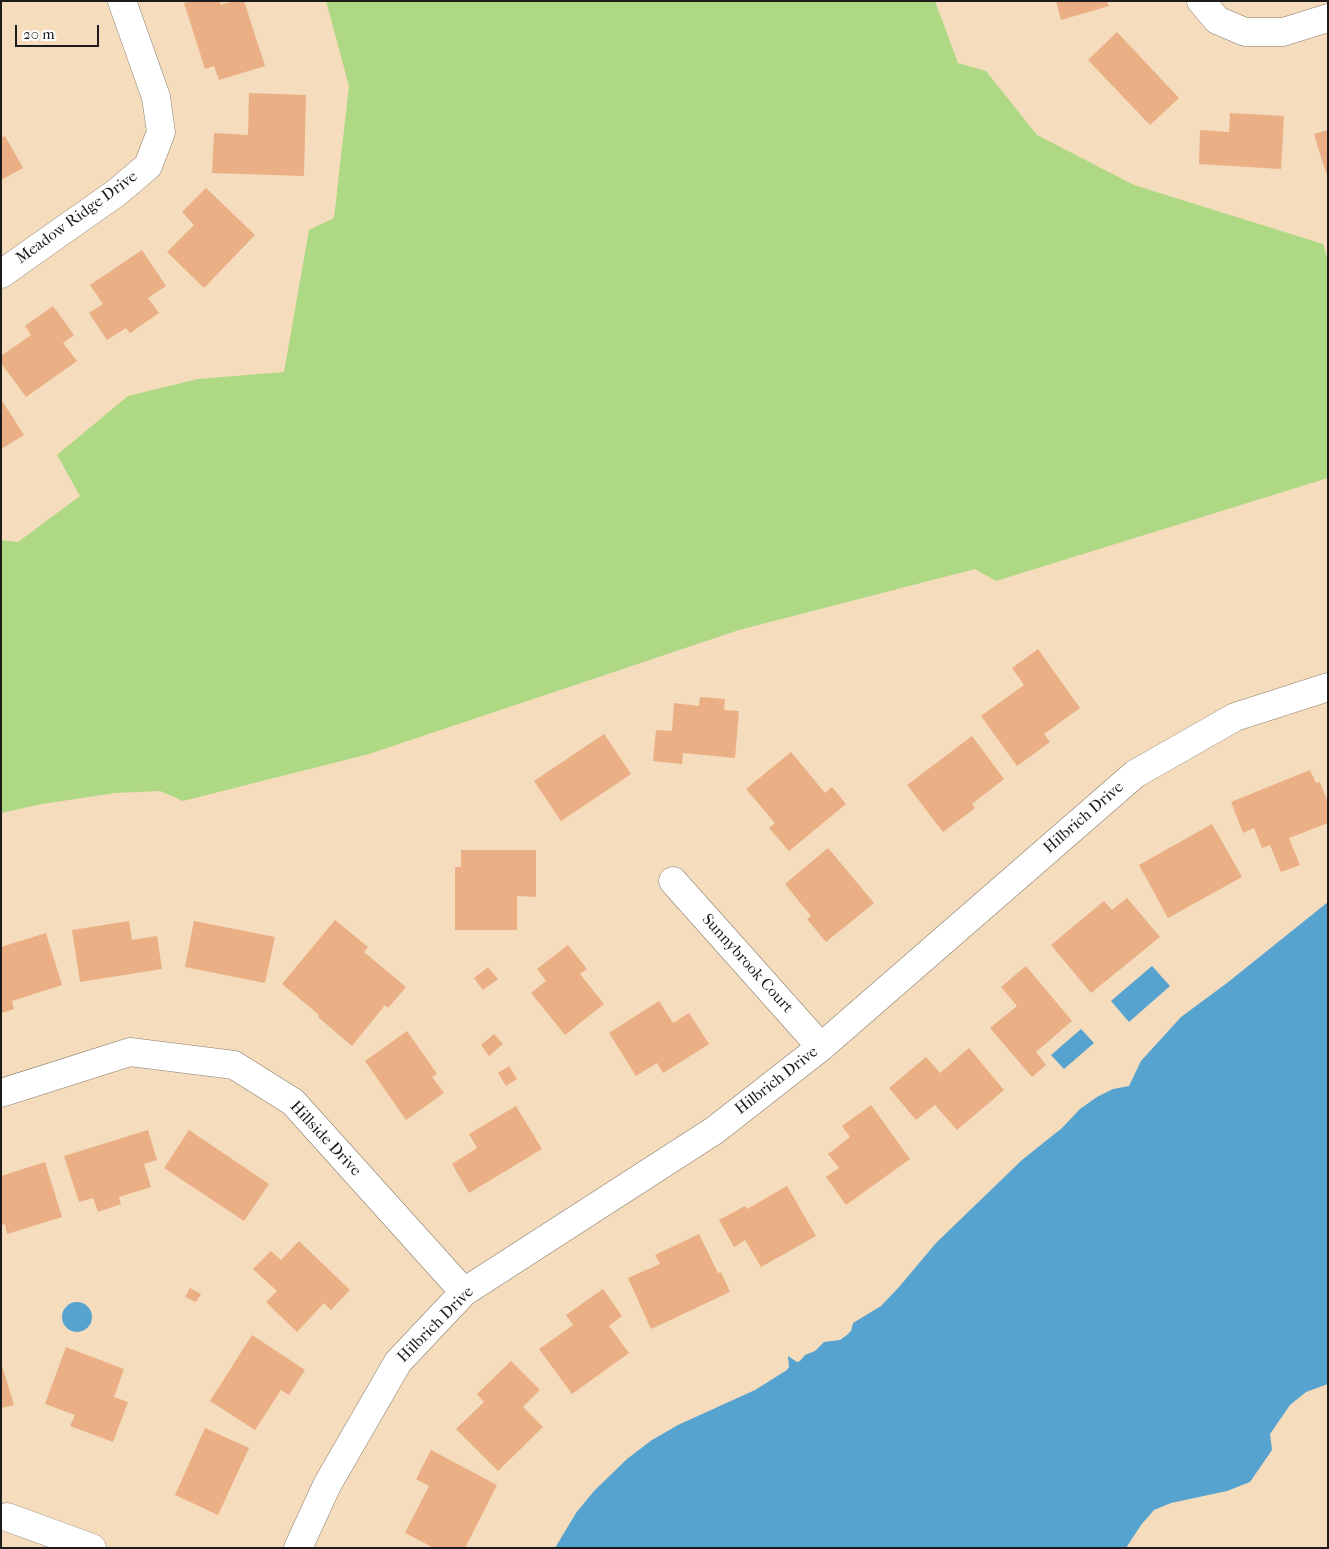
<!DOCTYPE html>
<html>
<head>
<meta charset="utf-8">
<style>
  body { margin:0 }
  #map { position:relative; width:1329px; height:1549px; overflow:hidden; background:#f4dcbd; font-family:"IM FELL French Canon",serif }
  canvas { display:block }
  .frame { position:absolute; inset:0; border:2px solid #1c1c1c; pointer-events:none }
  .scale { position:absolute; left:15px; top:25px; width:84px; height:22px; box-sizing:border-box; border:2px solid #1c1c1c; border-top:0; padding-left:6px; font-size:15px; line-height:18px; white-space:nowrap; color:#1c1c1c; -webkit-text-stroke:4px #fff; paint-order:stroke }
</style>
</head>
<body>
<div id="map">
<canvas width="1329" height="1549"></canvas>
<div class="frame"></div>
<div class="scale">20 m</div>
</div>
<script>
const ctx = document.querySelector('canvas').getContext('2d');
ctx.lineJoin = 'round';
function paint(path, color) { ctx.fillStyle = color; ctx.fill(path, 'evenodd'); }
const shape = rows => new Path2D(rows.map(r => 'M' + r).join(''));
function strokePath(path, color, width, dash) { ctx.strokeStyle = color; ctx.lineWidth = width; ctx.lineCap = dash ? 'butt' : 'round'; ctx.setLineDash(dash || []); ctx.stroke(path); }
function drawText(font, color, halo, rows, align = 'center') {
  ctx.font = font + ' "IM FELL French Canon",serif'; ctx.lineWidth = 4; ctx.setLineDash([]); ctx.textBaseline = 'middle'; ctx.strokeStyle = halo; ctx.fillStyle = color; for (const [text, x, y, turn = 0] of rows) {
    ctx.save(); ctx.translate(x, y); ctx.rotate((+turn || 0) * Math.PI / 180); ctx.textAlign = isNaN(turn) ? turn : align; if (halo) ctx.strokeText(text, 0, 0); ctx.fillText(text, 0, 0); ctx.restore();
  }
}
paint(shape([
  [326,1,935,1,958,63,986,71,1037,135,1134,185,1323,244,1328,261,1328,478,996,581,975,569,739,630,369,754,183,801,160,791,115,793,42,804,1,813,1,540,18,542,80,496,57,455,128,396,198,379,284,372,309,230,334,218,349,86]
]), '#afd884');
paint(shape([
  [1328,902,1328,1384,1306,1392,1290,1405,1270,1434,1272,1450,1250,1482,1227,1491,1171,1503,1154,1510,1141,1525,1126,1548,555,1548,576,1513,594,1491,627,1459,652,1440,678,1425,755,1390,787,1370,789,1367,788,1356,797,1362,800,1361,805,1355,815,1351,824,1342,840,1340,847,1335,851,1331,853,1323,881,1306,899,1287,936,1243,1022,1160,1062,1128,1080,1109,1097,1097,1113,1089,1129,1086,1141,1061,1181,1017,1227,983],
  [1152,966,1170,986,1129,1022,1111,1001],
  [1081,1029,1094,1043,1064,1069,1051,1055],
  '62 1317a15 15 0 1 1 30 0a15 15 0 1 1-30 0Z'
]), '#56a3cf');
paint(shape([
  [190,1,220,1,221,5,232,1,244,1,265,66,219,80,214,66,205,69,184,3],
  [1056,1,1107,1,1109,6,1061,20],
  [1117,32,1179,98,1150,125,1088,60],
  [249,93,306,95,304,176,212,173,214,133,248,135],
  [1230,113,1284,116,1281,169,1199,164,1200,130,1229,132],
  [1328,130,1328,176,1327,176,1314,134],
  [5,136,23,168,1,180,1,138],
  [206,188,255,235,204,288,167,252,194,225,182,212],
  [142,250,166,286,148,298,159,313,130,333,126,328,107,340,89,313,103,304,90,285],
  [53,306,74,335,63,343,77,361,26,397,1,363,1,356,31,335,25,326],
  [1,399,24,435,1,449],
  [1038,649,1080,708,1044,734,1050,742,1017,766,981,716,1024,685,1012,668],
  [700,697,725,699,724,710,739,711,735,758,683,753,682,764,653,761,656,730,672,731,674,703,699,706],
  [604,734,631,774,561,821,534,781],
  [972,736,1004,779,972,804,975,808,943,832,907,785],
  [791,752,825,793,832,787,846,804,789,851,769,828,775,823,746,789],
  [1310,770,1316,783,1320,782,1328,803,1328,823,1289,838,1300,865,1281,872,1270,845,1262,848,1254,828,1243,833,1231,802],
  [1212,824,1242,877,1168,918,1139,865],
  [828,848,874,903,826,942,807,919,811,916,785,884],
  [461,850,536,850,536,897,517,896,517,930,455,930,455,867,461,867],
  [1127,898,1160,937,1091,993,1051,945,1104,901,1112,910],
  [335,920,368,947,364,952,406,987,388,1008,385,1005,352,1046,318,1017,319,1015,282,984],
  [129,921,132,940,157,936,162,969,80,982,72,930],
  [194,921,275,937,265,983,185,967],
  [46,933,62,985,12,1001,14,1009,1,1013,1,947],
  [568,945,587,969,580,974,604,1004,565,1035,531,993,546,981,537,969],
  [1026,966,1072,1021,1036,1052,1046,1065,1032,1077,990,1028,1017,1006,1001,987],
  [488,967,498,979,483,990,474,978],
  [659,1001,673,1023,689,1013,709,1044,663,1073,657,1063,636,1076,609,1033],
  [407,1031,437,1074,432,1077,444,1093,406,1120,365,1061],
  [494,1034,503,1044,489,1056,481,1045],
  [969,1048,1004,1090,957,1130,935,1105,916,1120,889,1088,926,1057,940,1073],
  [509,1066,517,1079,506,1086,498,1073],
  [871,1105,910,1159,846,1205,826,1177,839,1168,828,1154,850,1137,842,1126],
  [516,1106,542,1149,469,1193,452,1164,477,1148,469,1134],
  [148,1130,157,1160,144,1164,151,1187,119,1197,121,1204,98,1212,93,1198,79,1202,64,1156],
  [189,1130,269,1184,244,1221,164,1168],
  [45,1162,62,1217,7,1234,5,1224,1,1225,1,1176],
  [787,1186,816,1236,761,1267,745,1240,734,1247,719,1220,745,1206,747,1209],
  [699,1234,718,1273,721,1272,730,1292,651,1329,628,1278,660,1264,655,1255],
  [299,1241,350,1290,331,1310,324,1303,297,1332,266,1302,277,1291,253,1269,271,1251,281,1260],
  [190,1288,201,1294,196,1302,185,1297],
  [603,1289,622,1316,609,1326,629,1353,572,1394,539,1349,573,1325,566,1315],
  [252,1335,305,1370,289,1395,281,1390,255,1430,210,1401],
  [66,1347,124,1369,114,1397,128,1402,113,1442,70,1426,75,1415,45,1404],
  [511,1361,540,1390,523,1407,543,1427,498,1471,456,1429,484,1402,477,1394],
  [1,1362,14,1405,1,1408],
  [205,1428,249,1448,218,1515,175,1495],
  [431,1450,497,1485,465,1548,434,1548,405,1533,429,1486,416,1479]
]), '#eaaf84');
const minor = shape([
  [1201,1,1217,20,1245,32,1283,32,1328,18],
  [1,274,116,193,148,166,161,132,156,97,122,1],
  [673,881,821,1047],
  [1,1093,130,1052,234,1065,293,1102,464,1292],
  [7,1517,92,1548],
  [298,1548,327,1485,398,1362,464,1292,715,1130,821,1047,1135,774,1235,717,1328,687]
]);
strokePath(minor, '#887c6c', 29);
strokePath(minor, '#fff', 28);
drawText('16px', '#1c1c1c', '#fff', [
  ["Meadow Ridge Drive",77,218,-36],
  ["Hilbrich Drive",1084,818,-41],
  ["Sunnybrook Court",747,964,48],
  ["Hilbrich Drive",777,1081,-38],
  ["Hillside Drive",325,1139,47],
  ["Hilbrich Drive",436,1325,-45]
]);
</script>
</body>
</html>
